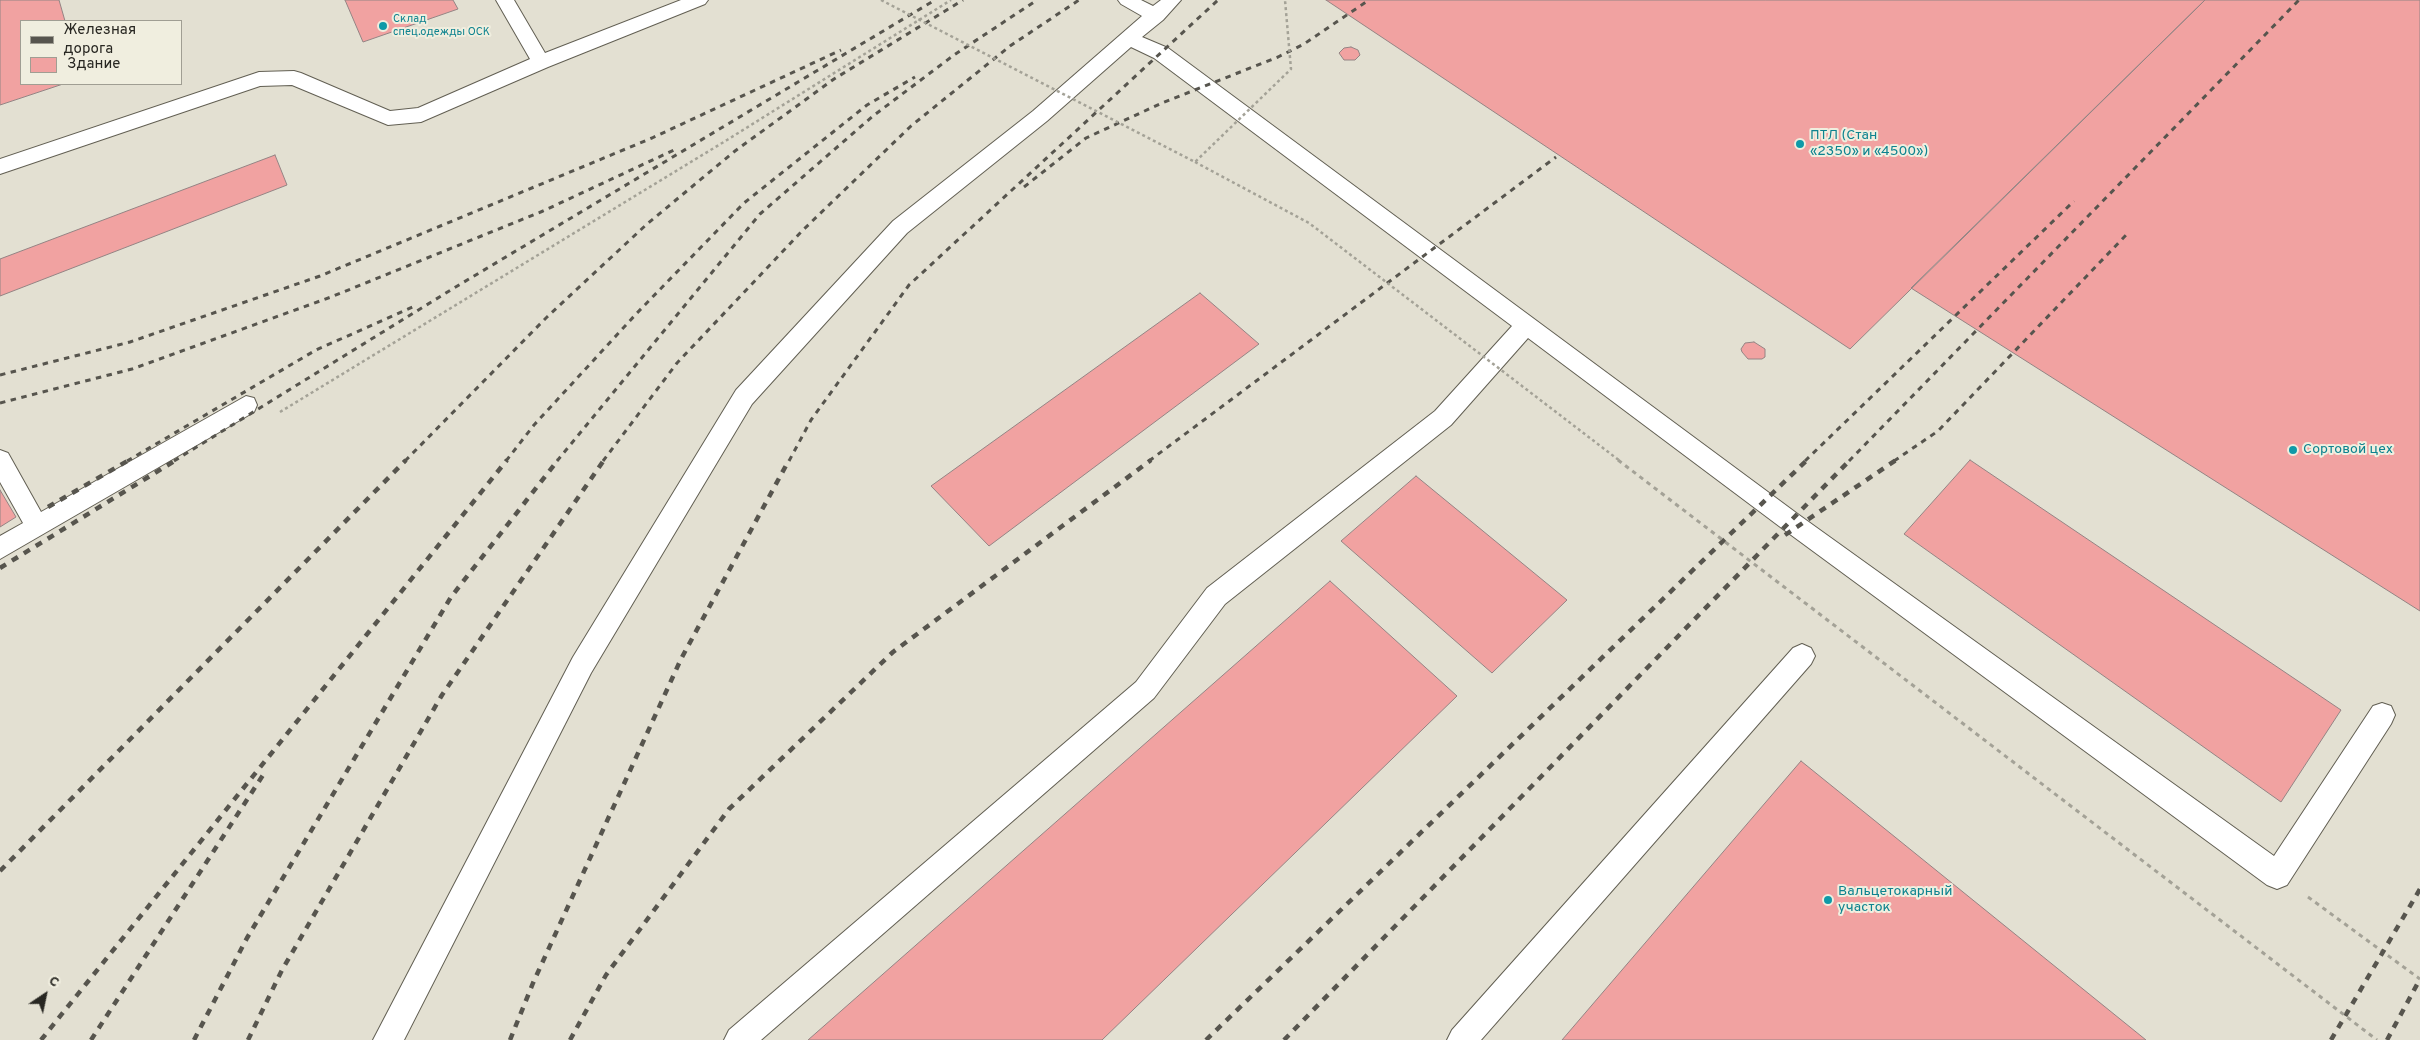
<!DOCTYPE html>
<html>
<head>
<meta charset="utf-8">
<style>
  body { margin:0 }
  #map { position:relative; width:2420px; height:1040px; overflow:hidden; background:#e3e0d2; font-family:Overpass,sans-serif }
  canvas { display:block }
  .legend { position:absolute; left:20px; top:20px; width:162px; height:65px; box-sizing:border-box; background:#f0eedf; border:1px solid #a09e93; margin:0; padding:6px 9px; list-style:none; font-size:15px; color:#282722 }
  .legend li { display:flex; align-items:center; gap:10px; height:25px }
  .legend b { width:25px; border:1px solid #a09e93 }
  .north { position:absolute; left:20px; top:970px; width:50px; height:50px; -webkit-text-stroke:4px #f0eedf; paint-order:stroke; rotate:34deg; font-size:14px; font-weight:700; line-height:20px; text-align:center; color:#282722 }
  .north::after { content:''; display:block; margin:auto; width:18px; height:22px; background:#282722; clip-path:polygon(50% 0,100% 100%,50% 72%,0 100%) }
</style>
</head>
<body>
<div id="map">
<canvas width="2420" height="1040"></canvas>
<ul class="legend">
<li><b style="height:6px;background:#57554e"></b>Железная дорога</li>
<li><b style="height:14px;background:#f1a2a1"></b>Здание</li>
</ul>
<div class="north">С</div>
</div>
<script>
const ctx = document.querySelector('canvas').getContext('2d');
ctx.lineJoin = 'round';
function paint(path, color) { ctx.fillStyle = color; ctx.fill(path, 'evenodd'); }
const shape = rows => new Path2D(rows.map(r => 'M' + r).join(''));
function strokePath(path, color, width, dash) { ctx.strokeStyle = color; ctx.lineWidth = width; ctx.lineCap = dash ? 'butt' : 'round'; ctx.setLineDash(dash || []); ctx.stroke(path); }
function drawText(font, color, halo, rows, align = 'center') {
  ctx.font = font + ' Overpass,sans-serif'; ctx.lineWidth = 4; ctx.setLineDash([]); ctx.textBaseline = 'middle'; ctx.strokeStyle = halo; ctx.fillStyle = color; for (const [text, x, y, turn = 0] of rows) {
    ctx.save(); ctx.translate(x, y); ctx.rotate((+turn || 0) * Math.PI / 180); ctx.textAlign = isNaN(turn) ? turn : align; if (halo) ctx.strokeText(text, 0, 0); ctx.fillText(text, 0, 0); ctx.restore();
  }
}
const building = shape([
  [0,0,59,0,65,21,21,21,21,84,63,84,0,105,0,0],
  [345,0,453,0,458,9,363,42,345,0],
  [1326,0,2205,0,1850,349,1326,0],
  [2205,0,2420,0,2420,611,1911,288,2205,0],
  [1351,47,1358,50,1360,55,1355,60,1344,60,1339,53,1344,48,1351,47],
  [275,155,287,185,0,296,0,259,275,155],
  [1200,293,1259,344,989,546,931,486,1200,293],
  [1754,342,1765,349,1765,357,1762,359,1748,359,1742,352,1741,349,1745,343,1754,342],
  [1970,460,2341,710,2281,802,1904,534,1970,460],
  [1416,476,1567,600,1492,673,1341,541,1416,476],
  [0,490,16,517,0,527,0,490],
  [1330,581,1457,696,1102,1040,808,1040,1330,581],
  [1801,761,2146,1040,1562,1040,1801,761]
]);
paint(building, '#f1a2a1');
strokePath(building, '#948484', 1);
const service = shape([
  [496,0,514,0,545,53,681,0,708,0,705,4,548,67,421,122,388,125,292,85,260,86,0,174,0,159,259,72,294,71,301,73,390,111,418,108,530,59,496,0],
  [1118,0,1141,0,1153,6,1161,0,1181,0,1163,20,1142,37,1168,48,1799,515,2274,856,2373,706,2382,703,2391,706,2395,715,2391,724,2287,885,2277,889,2267,885,1783,529,1528,338,1451,425,1225,604,1154,698,761,1040,724,1040,729,1030,1136,682,1207,588,1435,411,1512,326,1154,58,1131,47,1047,121,907,233,752,404,591,673,404,1040,373,1040,573,657,736,390,893,221,1033,111,1142,16,1121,4,1118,0],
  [246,396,254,398,257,405,254,412,0,559,0,536,23,523,0,482,0,450,8,453,41,512,246,396],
  [1802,644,1811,648,1815,656,1811,664,1481,1040,1447,1040,1452,1030,1793,648,1802,644]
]);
strokePath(service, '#625f53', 2);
strokePath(shape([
  [280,412,727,140,951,0]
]), '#a4a297', 2.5, [3, 3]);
strokePath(shape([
  [2308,897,2420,979]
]), '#a4a297', 3, [4.5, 4.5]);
paint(service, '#fff');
strokePath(shape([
  [1024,187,1086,138,1162,103,1278,57,1304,44,1369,0],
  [0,375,130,342,320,276,652,138,841,50],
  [0,403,132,369,331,297,543,211,674,150],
  [127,461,316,350,415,306],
  [174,461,454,288,935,0],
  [405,461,546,318,647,224,735,151,834,79,963,0],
  [506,461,534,425,637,313,744,203,867,105,915,77],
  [557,461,760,214,873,116,954,55,1037,0],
  [603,461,677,363,803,230,911,126,1010,46,1079,0],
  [789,461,811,420,909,285,1218,0],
  [1149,461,1556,157],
  [1805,461,2074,201],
  [1849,461,2299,0],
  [1894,461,1938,431,2128,233]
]), '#57554e', 3, [5.5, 5.5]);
strokePath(shape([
  [48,507,129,460],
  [1785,535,1896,460],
  [0,568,176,460],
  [0,871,406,460],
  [41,1040,507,460],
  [91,1040,265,772],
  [194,1040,247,938,451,597,558,460],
  [248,1040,282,970,442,695,604,460],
  [510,1040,533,983,681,659,789,460],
  [570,1040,606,975,729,809,893,652,1151,460],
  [1206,1040,1807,460],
  [1284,1040,1850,460],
  [2331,1040,2420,889],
  [2387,1040,2420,979]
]), '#57554e', 4.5, [7, 7]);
strokePath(shape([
  [881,0,1195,162,1291,69,1285,0],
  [1195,162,1309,223,1620,461]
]), '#a4a297', 2.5, [3, 3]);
strokePath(shape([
  [1618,460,2377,1040]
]), '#a4a297', 3, [4.5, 4.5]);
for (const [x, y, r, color] of [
  [383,26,5,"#0f9aa8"],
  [1800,144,5,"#0f9aa8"],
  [2293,450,5,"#0f9aa8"],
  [1828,900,5,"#0f9aa8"]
]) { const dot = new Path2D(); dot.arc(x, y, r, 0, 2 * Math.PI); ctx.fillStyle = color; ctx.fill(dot); strokePath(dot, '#f0eedf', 2); }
drawText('11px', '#0d838f', '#f0eedf', [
  ["Склад",393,20],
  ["спец.одежды ОСК",393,33]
], 'left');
drawText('14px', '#0d838f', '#f0eedf', [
  ["ПТЛ (Стан",1810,136],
  ["«2350» и «4500»)",1810,152],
  ["Сортовой цех",2303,450],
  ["Вальцетокарный",1838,892],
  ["участок",1838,908]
], 'left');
</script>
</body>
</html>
